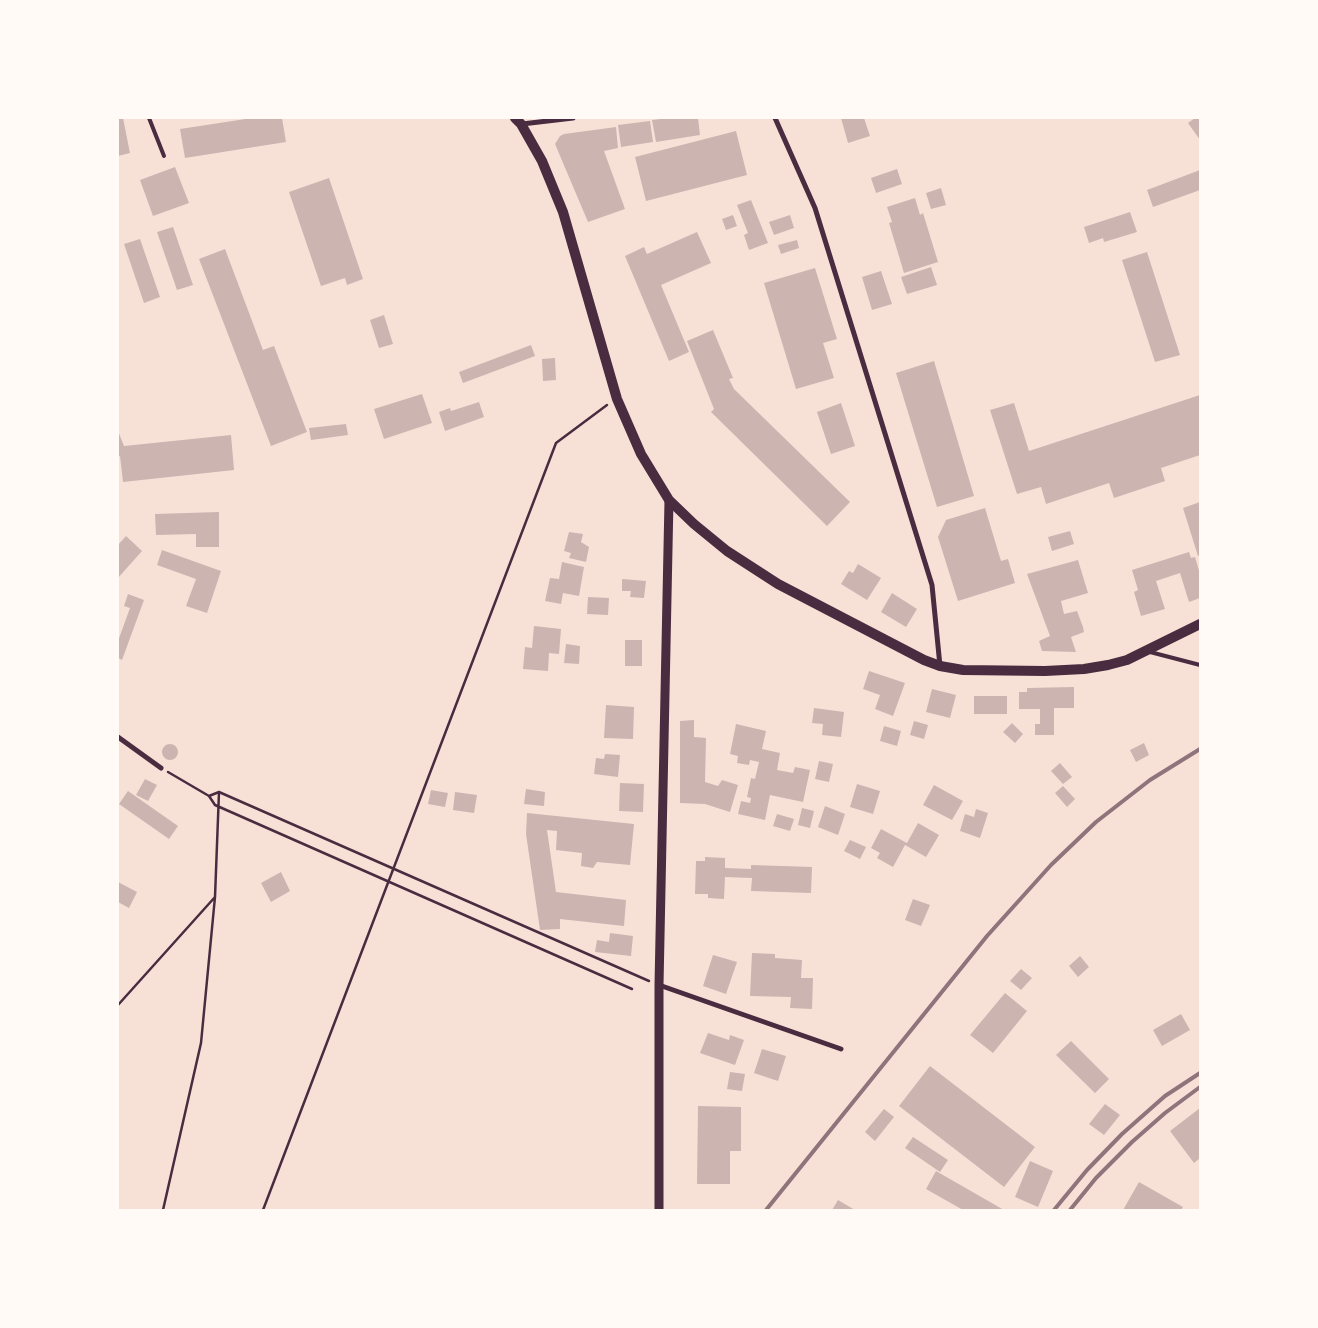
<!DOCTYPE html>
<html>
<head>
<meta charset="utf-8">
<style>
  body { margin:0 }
  #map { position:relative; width:1318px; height:1328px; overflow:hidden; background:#f7e1d7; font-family:"Work Sans",sans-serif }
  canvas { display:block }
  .frame { position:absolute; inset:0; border:119px solid #fffaf5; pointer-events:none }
</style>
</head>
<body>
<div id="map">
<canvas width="1318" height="1328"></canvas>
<div class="frame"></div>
</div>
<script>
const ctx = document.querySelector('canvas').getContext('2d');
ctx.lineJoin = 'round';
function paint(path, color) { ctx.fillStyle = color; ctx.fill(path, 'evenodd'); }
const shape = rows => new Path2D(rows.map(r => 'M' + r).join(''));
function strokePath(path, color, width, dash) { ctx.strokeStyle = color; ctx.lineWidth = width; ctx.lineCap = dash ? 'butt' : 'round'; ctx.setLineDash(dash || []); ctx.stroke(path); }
paint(shape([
  [118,118,123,118,130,153,118,156],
  [252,118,282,118,286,142,185,158,180,129],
  [670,118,698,118,700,135,656,142,652,120],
  [841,118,864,118,870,136,848,143],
  [1195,118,1200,118,1200,140,1188,123],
  [650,121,653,142,621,147,618,125],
  [616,127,618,148,604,151,625,209,588,222,555,144,560,136,564,134],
  [736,131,747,175,646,201,635,157],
  [175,167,189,203,153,216,140,180],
  [897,169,902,184,876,193,871,178],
  [1200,170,1200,190,1153,207,1147,190],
  [329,178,363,279,347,285,345,278,321,286,289,192],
  [941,188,946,205,931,209,926,193],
  [915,198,920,215,923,213,938,262,904,273,889,223,892,222,887,207],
  [751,200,768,243,749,250,744,235,748,233,737,205],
  [1130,212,1137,232,1104,242,1103,238,1089,243,1084,227],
  [733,215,737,226,726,230,722,219],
  [790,215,794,228,774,235,769,222],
  [173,227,193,285,177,290,157,232],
  [697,232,711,263,661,285,689,352,669,361,625,256,644,247,647,254],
  [140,239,160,297,144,303,124,244],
  [797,240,799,248,781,254,778,245],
  [225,249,263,350,274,346,307,432,271,446,199,259],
  [1147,252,1180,355,1155,362,1122,260],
  [931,267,937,285,907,294,901,277],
  [815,268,837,339,823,343,834,378,796,389,764,283],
  [881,271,892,304,872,310,862,277],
  [384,315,393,344,379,348,370,320],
  [713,330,733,378,729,379,734,389,850,502,827,526,711,412,714,409,687,341],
  [531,345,535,356,463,383,459,372],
  [555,358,556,380,543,381,542,359],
  [934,361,974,496,937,507,896,373],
  [422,394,432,423,384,439,374,409],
  [1200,395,1200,455,1161,468,1165,481,1114,498,1109,483,1046,504,1041,487,1017,494,990,410,1014,403,1029,451],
  [479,402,484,417,445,431,439,412,450,408,451,411],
  [841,403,855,446,831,454,817,412],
  [346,424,348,435,311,440,309,428],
  [118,431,124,446,231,435,234,470,123,482,120,456,118,457],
  [1200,502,1200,555,1198,556,1183,508],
  [985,508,1001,561,1008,559,1015,583,958,601,938,537,946,520],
  [219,512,219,547,196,547,196,534,156,535,155,514],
  [1070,531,1074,544,1052,551,1048,537],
  [569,532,583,534,581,542,589,547,586,562,569,558,571,553,564,551],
  [126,536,142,551,118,578,118,545],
  [162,550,221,571,207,613,186,606,196,579,157,565],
  [1189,552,1191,558,1195,557,1200,574,1200,598,1189,602,1180,573,1156,581,1165,609,1141,616,1134,592,1138,590,1132,570],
  [1078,560,1088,593,1061,601,1064,614,1077,611,1083,627,1084,632,1071,637,1076,652,1042,651,1039,641,1050,636,1027,574],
  [562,562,584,567,579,596,563,593,561,604,545,601,550,578,559,579],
  [858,564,881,578,867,600,841,584,849,571,853,573],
  [622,579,646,581,644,598,630,597,631,591,622,591],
  [892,593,917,609,906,627,881,612],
  [128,594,144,600,122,660,118,658,118,641,130,608,124,606],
  [588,597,609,598,608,615,587,614],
  [534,626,561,629,559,654,549,653,548,671,523,669,525,647,532,648],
  [625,640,642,640,642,666,625,666],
  [566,644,580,646,579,664,564,663],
  [869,671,905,683,893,716,875,709,880,695,863,689],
  [1074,687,1074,708,1054,708,1054,735,1035,735,1035,724,1040,724,1040,709,1019,709,1019,692,1027,692,1027,688],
  [932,689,956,695,950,718,926,712],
  [974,696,1007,696,1007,714,974,714],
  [606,705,634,707,633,739,604,738],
  [814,708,844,712,841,737,822,735,823,724,812,723],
  [694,720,694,737,706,738,705,782,718,786,722,780,738,785,730,812,705,804,680,803,680,721],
  [914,721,928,725,924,739,910,735],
  [1012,723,1023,734,1015,743,1003,732],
  [736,724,766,731,762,749,780,753,777,770,793,773,795,767,810,770,803,802,770,795,765,820,738,814,741,801,750,803,751,798,747,797,751,778,755,779,759,762,750,760,749,765,737,763,738,756,730,754],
  [884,726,901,731,897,746,880,741],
  [1144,743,1149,755,1136,762,1130,750],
  '162 752a8 8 0 1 1 16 0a8 8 0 1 1-16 0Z',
  [605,754,620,755,618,777,594,774,596,758,604,759],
  [819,761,833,764,829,782,815,779],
  [1060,763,1072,777,1063,784,1051,771],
  [145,779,157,785,148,801,136,795],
  [620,783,644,784,643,812,619,811],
  [857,784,880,791,873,814,850,807],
  [934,785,963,801,952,820,923,805],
  [1063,786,1075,799,1067,807,1055,793],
  [526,789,545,792,544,806,524,804],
  [431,790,448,793,445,807,428,804],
  [128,791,178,826,169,839,119,804],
  [455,792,477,795,474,813,453,810],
  [825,806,845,814,838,835,818,827],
  [802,808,814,811,810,828,798,825],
  [976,809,988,813,980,838,960,831,965,814,974,817],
  [527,813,634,824,630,865,597,862,593,868,581,866,582,853,556,850,557,831,547,830,556,892,626,900,624,926,560,919,560,929,540,930,526,834],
  [777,814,794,819,790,831,773,826],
  [918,823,939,835,926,857,905,845,893,867,877,858,880,853,871,848,881,829,907,843],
  [850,840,866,847,860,859,844,851],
  [705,857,725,858,725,868,751,869,751,865,812,867,811,893,751,891,752,878,725,877,724,899,708,898,708,894,695,894,696,861,705,861],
  [281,872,290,891,271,902,261,883],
  [118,882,137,892,129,908,118,902],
  [913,899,930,905,921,926,905,920],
  [610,933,633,936,631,956,595,952,597,940,609,942],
  [752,953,775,954,775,958,802,960,801,978,813,978,812,1009,790,1008,791,997,750,996],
  [713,955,737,962,726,994,703,986],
  [1080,956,1089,967,1078,977,1069,966],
  [1021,969,1032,978,1021,990,1010,981],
  [1005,993,1027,1011,993,1053,970,1035],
  [1181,1014,1190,1030,1162,1046,1153,1030],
  [708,1033,729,1040,730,1035,744,1040,735,1065,700,1053],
  [1071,1041,1109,1079,1095,1093,1056,1055],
  [762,1049,786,1056,778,1081,754,1073],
  [930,1066,1035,1147,1004,1187,899,1106],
  [730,1072,745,1074,742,1091,727,1089],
  [1105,1104,1120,1115,1104,1135,1089,1124],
  [698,1106,741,1107,741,1151,730,1151,730,1184,697,1184],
  [1200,1108,1200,1158,1194,1163,1170,1131],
  [884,1109,894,1117,875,1141,865,1132],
  [913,1137,948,1160,940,1172,905,1148],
  [1030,1161,1053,1171,1038,1207,1015,1197],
  [936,1171,1004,1210,963,1210,926,1189],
  [1139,1182,1183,1207,1181,1210,1123,1210],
  [838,1200,855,1210,832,1210]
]), '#ccb4b1');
strokePath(shape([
  [168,772,209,796,219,792,649,981],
  [209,796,215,805,632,989],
  [215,897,219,792],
  [118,1005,215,897,201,1043,163,1210],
  [263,1210,556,443,607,405]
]), '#4a2c40', 2.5);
strokePath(shape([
  [149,118,164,156],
  [1150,652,1200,665]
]), '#4a2c40', 4);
strokePath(shape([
  [775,118,815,208,932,585,940,666],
  [522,124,573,118],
  [118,737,161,768],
  [659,985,841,1049]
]), '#4a2c40', 5);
strokePath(shape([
  [659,1210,659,985,669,500]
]), '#4a2c40', 9);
strokePath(shape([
  [515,118,521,124,542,161,563,212,617,399,641,454,669,500,694,524,727,551,778,584,924,660,940,666,963,670,1045,671,1084,669,1108,665,1127,660,1200,624]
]), '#4a2c40', 10);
strokePath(shape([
  [766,1210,987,936,1051,865,1096,822,1150,780,1200,749],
  [1054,1210,1087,1170,1122,1134,1165,1096,1200,1073],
  [1070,1210,1096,1178,1132,1142,1165,1113,1200,1087]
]), '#8f747c', 4);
</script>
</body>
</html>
